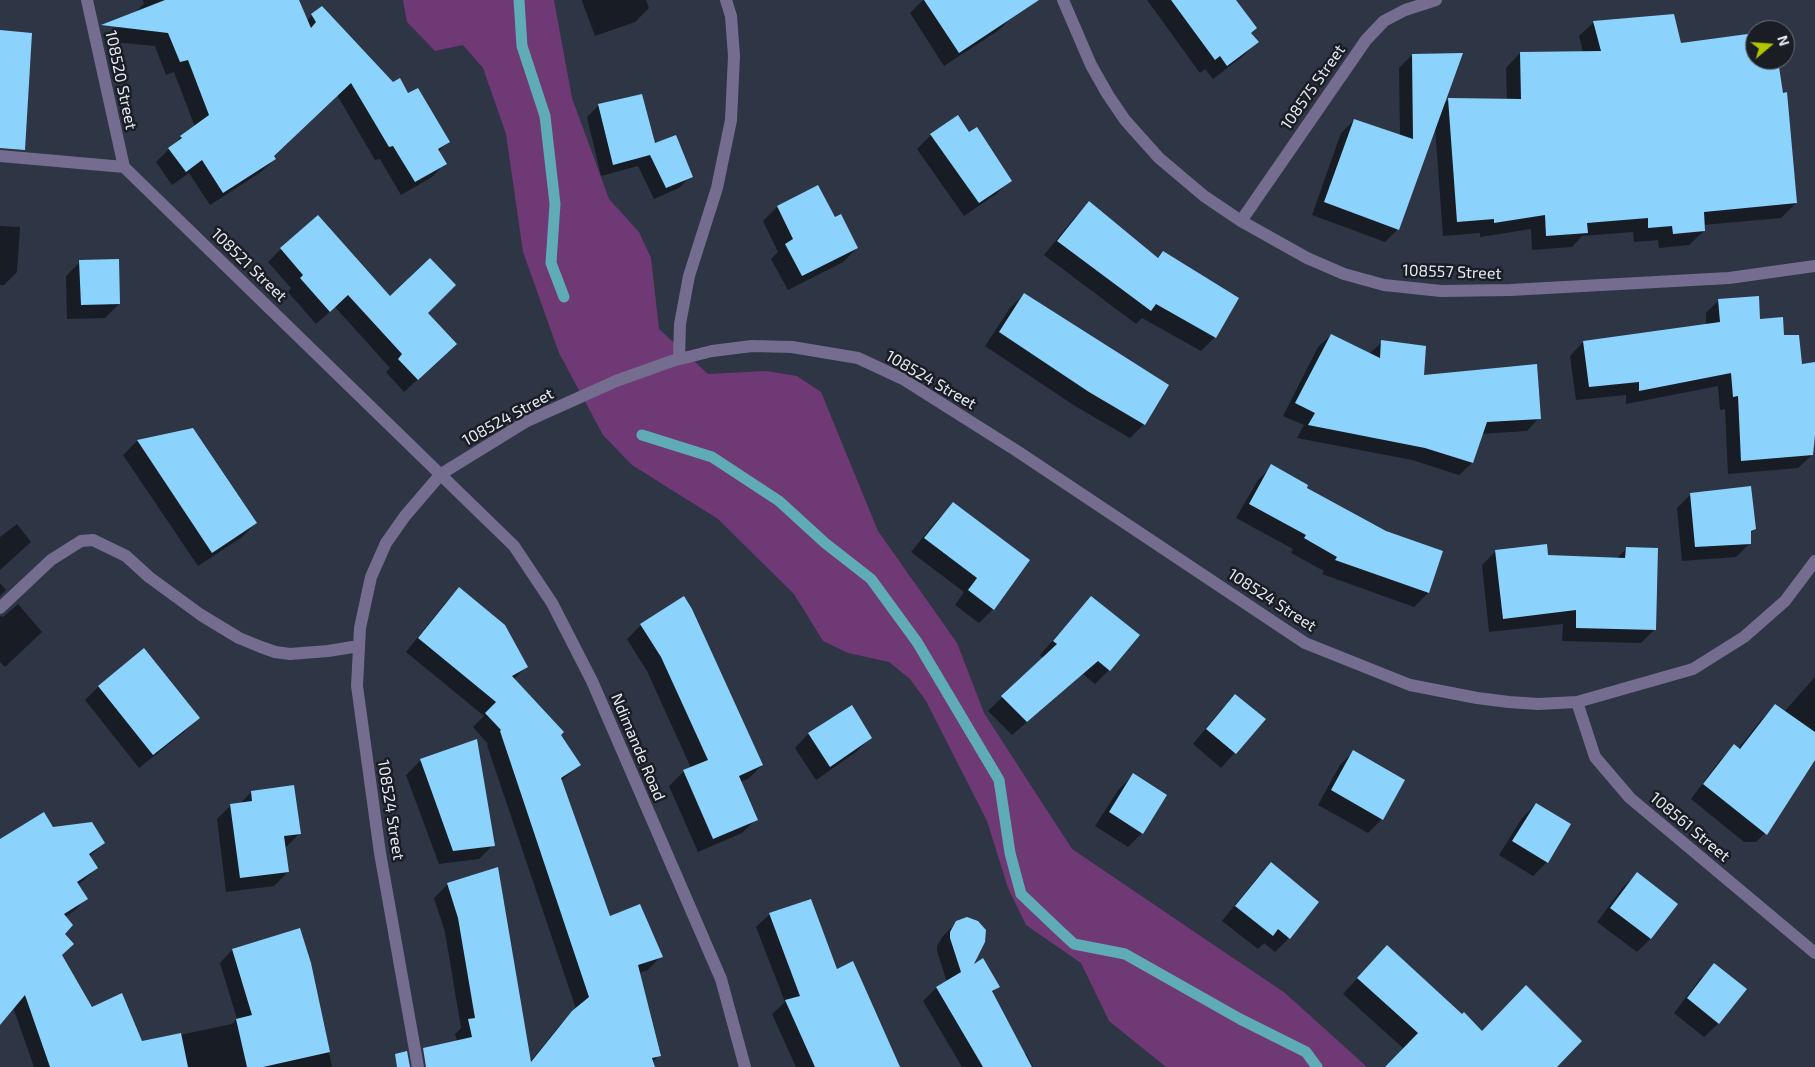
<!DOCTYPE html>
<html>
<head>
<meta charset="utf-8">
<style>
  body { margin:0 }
  #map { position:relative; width:1815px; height:1067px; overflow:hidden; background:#2e3544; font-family:"Exo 2",sans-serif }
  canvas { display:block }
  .north { position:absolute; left:1745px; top:20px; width:50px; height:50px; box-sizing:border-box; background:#1a1d24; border:1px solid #6b6f77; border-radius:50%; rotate:72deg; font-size:14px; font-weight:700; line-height:20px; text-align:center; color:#e5e9f3 }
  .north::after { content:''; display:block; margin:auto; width:18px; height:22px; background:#b1c500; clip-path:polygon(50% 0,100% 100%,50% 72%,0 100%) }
</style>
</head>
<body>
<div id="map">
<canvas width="1815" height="1067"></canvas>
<div class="north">N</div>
</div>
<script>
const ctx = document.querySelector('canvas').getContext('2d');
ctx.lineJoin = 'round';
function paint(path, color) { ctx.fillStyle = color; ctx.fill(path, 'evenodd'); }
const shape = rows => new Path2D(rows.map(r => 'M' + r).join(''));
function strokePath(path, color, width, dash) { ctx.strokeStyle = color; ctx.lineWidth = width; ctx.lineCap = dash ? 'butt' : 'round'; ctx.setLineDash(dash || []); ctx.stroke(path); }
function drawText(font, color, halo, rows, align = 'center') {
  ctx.font = font + ' "Exo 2",sans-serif'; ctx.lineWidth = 5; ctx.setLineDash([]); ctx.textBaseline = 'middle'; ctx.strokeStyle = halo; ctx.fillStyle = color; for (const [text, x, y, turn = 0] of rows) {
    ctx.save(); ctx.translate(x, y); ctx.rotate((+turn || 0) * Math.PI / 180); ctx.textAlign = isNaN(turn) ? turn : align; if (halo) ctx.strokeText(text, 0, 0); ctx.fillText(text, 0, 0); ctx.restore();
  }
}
paint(shape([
  [403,0,554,0,572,98,609,199,639,232,651,258,659,329,708,374,766,371,797,376,821,392,878,531,957,643,984,713,1072,849,1285,993,1367,1067,1166,1067,1109,1021,1081,963,1026,925,1008,888,987,821,926,701,910,679,889,662,848,653,823,641,794,594,718,519,632,465,603,435,559,353,523,252,506,134,483,68,463,45,435,51,407,22]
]), '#6f3976');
paint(shape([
  [143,0,298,0,307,21,312,15,408,95,448,142,438,152,445,163,432,177,401,195,380,159,375,160,337,95,273,156,275,159,261,172,210,205,189,173,172,185,156,162,181,137,195,127,174,72,166,75,155,46,104,41,144,4],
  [583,0,646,0,649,8,635,22,595,36,582,1],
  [923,0,1003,0,1013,16,999,30,944,66,910,13],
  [1147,0,1235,0,1250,33,1257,42,1243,56,1213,79,1205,69,1200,73],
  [1594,22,1680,44,1755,34,1755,60,1777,60,1796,203,1781,218,1703,225,1704,231,1689,245,1659,248,1658,240,1634,242,1633,232,1582,236,1572,247,1532,250,1531,229,1480,237,1480,233,1443,236,1435,127,1398,229,1385,242,1312,215,1341,133,1354,120,1400,136,1399,68,1412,55,1443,105,1448,100,1507,100,1506,68,1520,53,1583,52,1579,36],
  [599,105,654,145,691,176,679,188,654,199,638,166,601,176,587,117],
  [969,134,1010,181,996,194,964,216,917,149,931,135],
  [817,187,835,219,857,248,843,262,788,290,771,259,778,252,763,221,777,207],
  [1089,203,1157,258,1163,252,1215,337,1201,351,1142,318,1136,324,1044,255,1075,217],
  [0,226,20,227,17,272,4,285,0,285],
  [281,249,427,313,442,357,404,392,386,372,390,368,335,307,316,324,288,292,291,288,268,262],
  [80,262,119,304,105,318,67,319,66,276],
  [1024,294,1167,386,1144,424,1130,438,1075,406,985,346,1010,308],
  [1719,300,1759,320,1783,337,1801,365,1815,364,1815,423,1812,455,1798,468,1728,474,1725,409,1720,410,1718,386,1626,404,1626,395,1576,400,1570,356,1583,342,1706,325,1706,313],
  [1331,335,1369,354,1382,342,1422,376,1539,418,1527,431,1481,434,1472,463,1459,475,1412,460,1297,438,1304,425,1283,416,1318,347],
  [193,430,256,523,242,537,198,566,123,455,137,441],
  [1272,466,1305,489,1385,532,1441,552,1428,593,1414,607,1322,574,1324,571,1291,553,1293,549,1236,518,1258,480],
  [1691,494,1755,529,1750,534,1750,543,1736,557,1682,561,1677,508],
  [953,504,993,609,979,623,955,605,964,592,911,552,939,518],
  [17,524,31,542,0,570,0,537],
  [1626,549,1655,629,1641,643,1562,641,1563,624,1489,632,1482,565,1496,551,1547,557,1616,559],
  [0,583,6,590,0,596],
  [459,589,526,667,513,680,559,735,579,765,561,781,610,918,661,956,648,970,639,973,659,1055,652,1063,654,1067,437,1067,457,1041,455,1034,461,1028,445,932,434,898,448,884,530,1062,559,1026,576,1009,487,745,488,744,473,727,484,716,406,652,446,602],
  [1091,597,1109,670,1095,684,1083,674,1012,735,988,711,1043,658,1040,655],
  [683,598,762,765,748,779,740,782,756,819,742,833,698,852,669,786,683,772,691,768,647,671,627,639,641,625],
  [18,604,42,632,5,667,0,662,0,616,3,617],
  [1815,677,1815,757,1770,828,1756,842,1744,842,1691,799,1720,760,1734,746,1738,749,1761,720,1775,706,1784,712],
  [99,686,198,718,184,732,139,768,85,700],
  [1235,696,1264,720,1221,768,1193,744,1221,710],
  [851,707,870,738,856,752,816,780,795,748,808,734],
  [476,741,493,845,479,859,439,864,406,775,420,761],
  [1354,751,1403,781,1382,819,1368,833,1318,805,1340,765],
  [1133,775,1165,796,1142,833,1128,847,1095,826,1119,789],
  [251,792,299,834,285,848,288,872,274,886,226,892,217,819,231,805,240,804],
  [1536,804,1547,862,1533,876,1499,855,1522,818],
  [52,828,104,843,90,856,97,868,84,880,77,885,86,899,74,911,65,917,61,956,91,1008,142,1043,232,1024,237,1019,220,963,232,950,299,930,310,963,332,1067,34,1067,13,1007,0,1023,0,840],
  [1271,864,1289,938,1275,952,1264,943,1258,949,1222,921,1257,878],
  [1637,874,1651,938,1637,952,1597,922,1623,887],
  [770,914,837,970,898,1067,796,1067,772,1014,785,1002,756,927],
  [957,922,971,967,998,987,992,993,1024,1054,1026,1053,1033,1067,962,1067,923,1001,936,988,947,982,937,951,937,946,943,936],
  [1372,962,1482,1032,1555,1067,1387,1067,1404,1049,1343,994],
  [1714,965,1745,989,1718,1024,1704,1037,1674,1013,1700,979]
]), '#0007');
strokePath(shape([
  [519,0,522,46,545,116,555,204,551,263,564,297],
  [642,435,712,457,779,501,825,543,871,579,917,642,999,780,1010,853,1021,894,1061,932,1074,944,1125,954,1240,1019,1306,1052,1317,1067]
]), '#5fabb6', 11);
paint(shape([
  [165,0,299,0,311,28,316,22,311,14,322,6,393,82,400,78,408,93,418,88,450,142,438,149,447,164,415,182,393,146,389,147,351,83,274,156,276,159,223,193,202,160,186,172,168,148,182,138,180,136,209,115,188,60,180,62,168,33,101,25],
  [924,0,1039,0,959,53],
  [1171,0,1236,0,1257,28,1251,33,1259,42,1227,66,1220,56,1215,60],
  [1674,14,1681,43,1755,33,1755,60,1778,60,1783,93,1787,92,1797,203,1704,212,1705,231,1673,234,1672,226,1648,228,1648,218,1587,223,1588,233,1546,236,1545,215,1494,223,1494,219,1457,222,1448,98,1521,99,1520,52,1601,51,1593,21],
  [0,30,32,33,25,150,0,148],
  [1463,53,1399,230,1324,202,1354,119,1413,139,1412,54],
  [642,94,655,143,676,135,693,177,666,188,650,155,613,165,598,104],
  [958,115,969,132,977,127,1012,181,979,203,930,134],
  [818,185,835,217,841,214,858,248,802,276,785,244,793,239,777,206],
  [1089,201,1158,258,1163,251,1239,298,1216,338,1156,304,1151,311,1057,241],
  [318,215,390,296,430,258,456,285,428,313,457,344,418,380,398,359,402,354,348,295,330,312,300,278,303,275,280,248],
  [119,259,120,304,81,305,79,260],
  [1024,293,1169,385,1145,425,1089,392,999,332],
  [1759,296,1760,319,1783,317,1784,335,1799,335,1802,364,1815,362,1815,435,1813,455,1741,461,1738,396,1733,397,1731,373,1639,391,1639,382,1589,387,1583,341,1720,322,1718,299],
  [1331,334,1380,358,1381,340,1426,346,1424,375,1537,364,1541,419,1487,422,1473,463,1425,448,1308,425,1315,413,1295,403],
  [193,428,257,523,212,553,137,440],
  [1271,464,1308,485,1307,488,1386,531,1443,551,1429,593,1335,560,1337,557,1304,538,1306,535,1249,504],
  [1751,486,1756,529,1751,531,1751,544,1695,547,1690,493],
  [953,502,1030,560,994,610,968,590,977,578,924,538],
  [1547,544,1548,555,1625,558,1626,547,1658,548,1656,630,1576,628,1576,610,1503,619,1495,550],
  [459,587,505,625,528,667,512,676,564,732,561,735,581,765,561,778,610,916,640,904,663,957,638,965,661,1056,652,1058,655,1067,426,1067,423,1048,472,1037,468,1019,475,1018,458,918,447,883,498,867,531,1062,572,1011,589,997,500,731,501,730,485,713,496,702,418,638],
  [684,596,692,609,763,765,739,776,758,820,713,839,683,770,708,760,661,657,640,624],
  [1091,596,1140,635,1110,671,1098,661,1027,722,1001,696,1057,644,1053,641],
  [144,648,200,718,153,755,98,686],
  [1235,694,1266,719,1236,754,1206,729],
  [1775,704,1815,732,1815,760,1767,835,1703,784,1734,744,1740,749],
  [852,705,872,738,830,767,808,733],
  [477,739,495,846,453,851,420,759],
  [1353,750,1405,780,1383,820,1331,790],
  [1133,773,1167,795,1143,834,1109,812],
  [294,785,301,834,284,836,289,872,240,878,230,804,252,801,251,791],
  [1536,803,1571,824,1548,863,1512,841],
  [44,812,53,827,92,822,105,843,89,854,98,868,77,882,88,899,64,914,73,925,65,934,74,944,62,955,92,1007,122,993,142,1041,181,1033,188,1067,50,1067,25,995,0,1025,0,839],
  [1271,862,1319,902,1290,939,1278,929,1273,936,1235,906],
  [1637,872,1678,904,1651,939,1610,908],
  [811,899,837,969,853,961,900,1067,815,1067,785,1000,800,996,769,913],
  [967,917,978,921,986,930,985,942,974,964,983,958,1000,987,992,991,1032,1067,983,1067,936,987,961,972,950,938,950,932,956,921],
  [300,928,311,963,330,1052,263,1067,247,1067,236,1019,252,1015,232,949],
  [1387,945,1462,1014,1464,1012,1482,1031,1526,985,1582,1041,1557,1067,1385,1067,1418,1033,1357,978],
  [1714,963,1747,989,1719,1024,1687,998],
  [407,1051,410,1067,397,1067,395,1054]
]), '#8bd3fd');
strokePath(shape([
  [87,0,124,167],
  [1063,0,1091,65,1108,95,1125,120,1159,158,1204,196,1241,221,1307,258,1344,274,1384,285,1441,291,1510,290,1729,278,1815,266],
  [0,156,124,167,514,546,552,603,592,681,721,979,745,1067],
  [1241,221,1366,40,1384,21,1405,10,1436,0],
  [679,359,680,324,689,276,717,188,731,120,734,56,731,16,726,0],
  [0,608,51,560,81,541,93,540,126,556,149,577,201,615,239,638,261,647,275,652,290,654,328,651,359,646],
  [1577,702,1595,757,1630,798,1815,953],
  [418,1067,380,853,357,686,360,628,371,577,386,543,405,516,441,474,527,421,616,381,672,361,712,351,752,346,792,347,858,358,903,379,1017,451,1305,643,1410,685,1477,698,1509,702,1538,704,1577,702,1693,669,1744,637,1785,601,1815,561]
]), '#746d8f', 12);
drawText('16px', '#e5e9f3', '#1a1d24', [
  ["108520 Street",121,80,78],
  ["108575 Street",1313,87,-55],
  ["108521 Street",249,265,44],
  ["108557 Street",1452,272,2],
  ["108524 Street",931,380,30],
  ["108524 Street",508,417,-29],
  ["108524 Street",1272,600,33],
  ["Ndimande Road",638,747,67],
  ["108524 Street",391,810,81],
  ["108561 Street",1690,827,40]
]);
</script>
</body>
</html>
